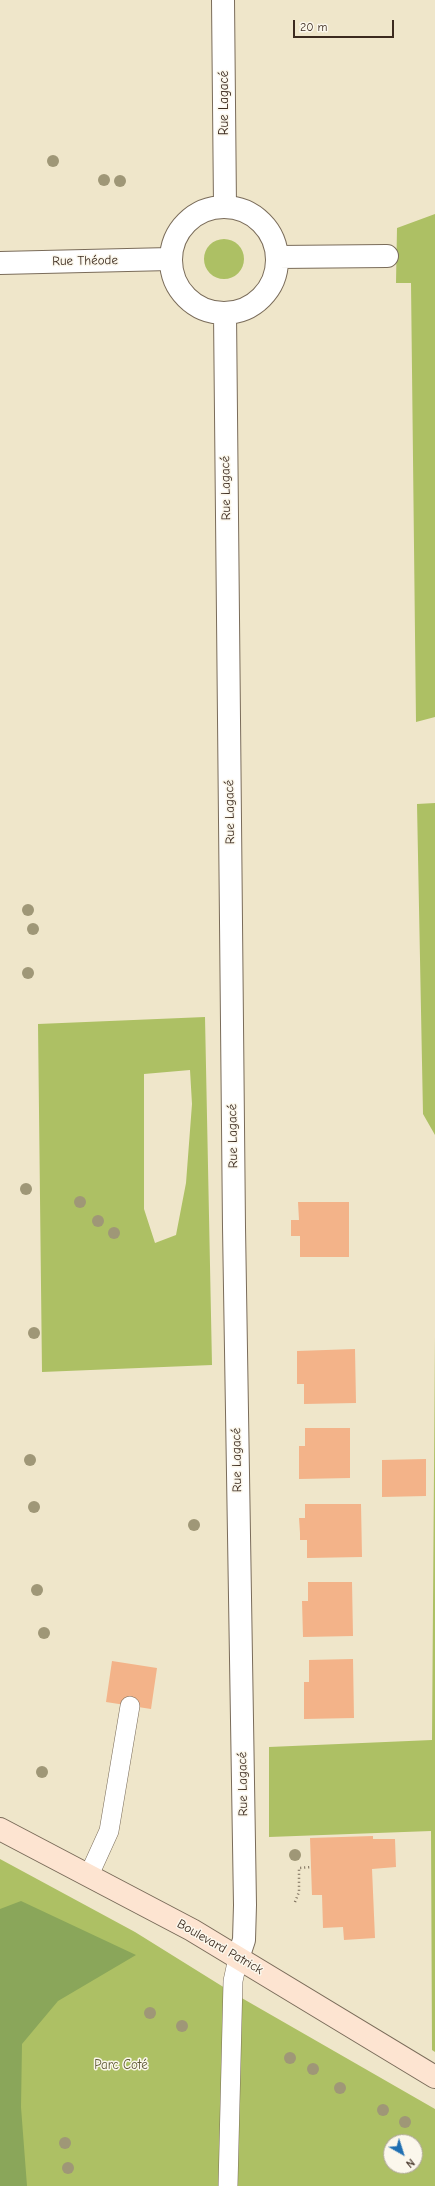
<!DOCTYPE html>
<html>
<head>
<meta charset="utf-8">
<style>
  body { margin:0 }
  #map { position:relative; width:435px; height:2186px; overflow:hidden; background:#efe6ca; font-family:"Comic Neue",sans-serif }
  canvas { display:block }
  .north { position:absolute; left:383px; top:2134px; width:40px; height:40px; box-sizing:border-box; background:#fbf7ec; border:1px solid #aea59a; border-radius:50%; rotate:141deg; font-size:11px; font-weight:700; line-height:16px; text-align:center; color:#3b2a1e }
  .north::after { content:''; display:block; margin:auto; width:14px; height:18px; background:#1f6fb2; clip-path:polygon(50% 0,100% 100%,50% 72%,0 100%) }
  .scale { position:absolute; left:293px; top:20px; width:101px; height:18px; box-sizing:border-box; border:2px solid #3b2a1e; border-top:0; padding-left:5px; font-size:12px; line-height:14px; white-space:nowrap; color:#3b2a1e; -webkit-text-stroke:3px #fbf7ec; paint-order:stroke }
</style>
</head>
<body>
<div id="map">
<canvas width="435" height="2186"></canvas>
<div class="north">N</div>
<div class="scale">20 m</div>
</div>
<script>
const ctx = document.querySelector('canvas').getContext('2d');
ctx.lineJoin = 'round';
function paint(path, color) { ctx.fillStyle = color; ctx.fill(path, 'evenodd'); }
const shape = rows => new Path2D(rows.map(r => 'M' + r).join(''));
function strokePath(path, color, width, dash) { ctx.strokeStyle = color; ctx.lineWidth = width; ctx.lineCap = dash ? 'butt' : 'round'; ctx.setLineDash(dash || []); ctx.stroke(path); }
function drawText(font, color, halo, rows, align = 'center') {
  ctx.font = font + ' "Comic Neue",sans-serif'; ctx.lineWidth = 3; ctx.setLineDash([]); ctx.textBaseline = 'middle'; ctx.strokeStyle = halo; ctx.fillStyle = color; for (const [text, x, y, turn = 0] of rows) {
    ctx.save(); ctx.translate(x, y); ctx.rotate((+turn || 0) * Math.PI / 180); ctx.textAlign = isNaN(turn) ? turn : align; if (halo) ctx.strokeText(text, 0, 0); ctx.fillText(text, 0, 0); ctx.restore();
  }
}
paint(shape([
  [435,214,435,717,416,722,411,283,396,283,397,228],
  '204 259a20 20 0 1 1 40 0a20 20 0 1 1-40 0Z',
  [435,803,435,1135,423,1114,417,804],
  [205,1017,212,1365,42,1372,38,1024],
  [190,1070,192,1104,186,1183,176,1235,155,1243,144,1209,144,1074],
  [435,1336,435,2052,432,2050,431,1831,269,1837,269,1747,432,1740],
  [0,1859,135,1932,233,1993,435,2109,435,2186,0,2186],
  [391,2142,415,2142,415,2166,391,2166]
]), '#adc064');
paint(shape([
  [21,1901,136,1955,58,2001,22,2044,21,2107,27,2186,0,2186,0,1909]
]), '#8aa65a');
paint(shape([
  [298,1202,349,1202,349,1257,300,1257,300,1236,291,1236,291,1220,299,1220],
  [355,1349,356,1403,304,1404,304,1384,297,1384,297,1351],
  [305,1428,350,1428,350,1478,299,1479,299,1446,305,1446],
  [426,1459,426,1496,382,1497,382,1460],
  [305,1504,361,1504,362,1557,307,1558,307,1540,300,1540,300,1533,299,1518,305,1518],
  [308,1582,352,1582,353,1636,303,1637,302,1601,308,1601],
  [353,1659,354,1718,304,1719,304,1682,309,1682,309,1660],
  [112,1661,157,1668,151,1709,106,1702],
  [373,1836,373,1839,395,1839,396,1867,372,1869,375,1938,344,1940,343,1927,323,1928,322,1895,312,1895,310,1838]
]), '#f3b389');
const lane = shape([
  [89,1875,109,1831,130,1706],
  [228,2186,233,1981,238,1958]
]);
const street = shape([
  [223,0,225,206],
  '171 260a53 53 0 1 1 106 0a53 53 0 1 1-106 0Z',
  [278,257,387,256],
  [0,263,170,259],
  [225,313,234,1227,245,1905,244,1940,238,1958]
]);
const secondary = shape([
  [0,1829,192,1930,435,2077]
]);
strokePath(lane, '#7a6c5a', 20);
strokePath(street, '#7a6c5a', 24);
strokePath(secondary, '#7a6c5a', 24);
strokePath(shape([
  [295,1902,299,1892,299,1868,311,1867]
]), '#7a6c5a', 2.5, [1, 3]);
strokePath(lane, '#fff', 19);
strokePath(street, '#fff', 22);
strokePath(secondary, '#fde4d1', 22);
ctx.fillStyle = '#9f9777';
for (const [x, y] of [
  [53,161],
  [104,180],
  [120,181],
  [28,910],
  [33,929],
  [28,973],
  [26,1189],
  [80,1202],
  [98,1221],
  [114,1233],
  [34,1333],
  [30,1460],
  [34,1507],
  [194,1525],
  [37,1590],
  [44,1633],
  [42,1772],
  [295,1855],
  [150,2013],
  [182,2026],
  [290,2058],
  [313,2069],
  [340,2088],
  [383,2110],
  [405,2122],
  [65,2143],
  [68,2168]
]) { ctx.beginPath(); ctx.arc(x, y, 6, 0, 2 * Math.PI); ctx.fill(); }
drawText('13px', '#3b2a1e', '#fbf7ec', [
  ["Rue Lagacé",224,103,-90],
  ["Rue Théode",85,261,-1],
  ["Rue Lagacé",226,488,-91],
  ["Rue Lagacé",230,812,-91],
  ["Rue Lagacé",233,1136,-91],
  ["Rue Lagacé",237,1460,-91],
  ["Rue Lagacé",243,1784,-91],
  ["Boulevard Patrick",220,1947,30]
]);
drawText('13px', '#5d5733', '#fbf7ec', [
  ["Parc Coté",121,2065]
]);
</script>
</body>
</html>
